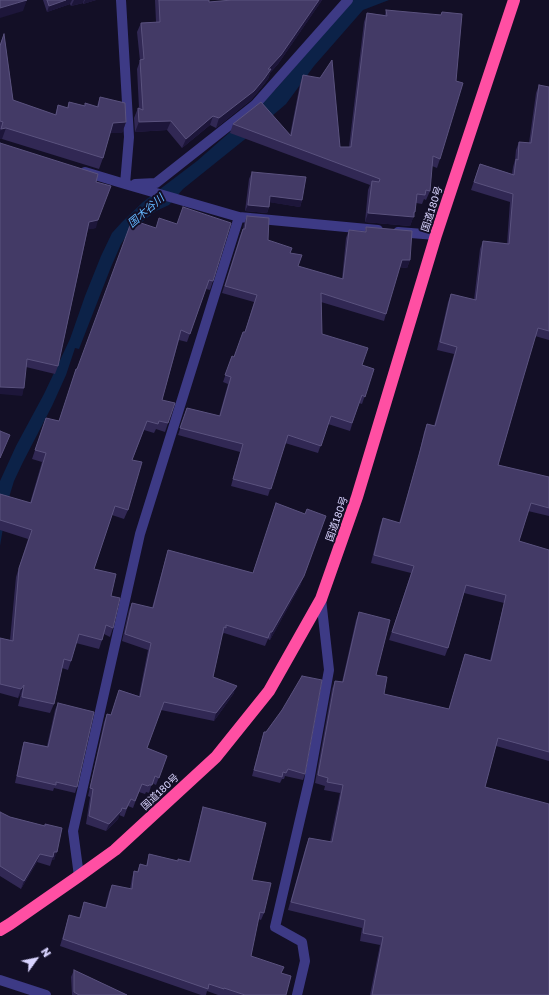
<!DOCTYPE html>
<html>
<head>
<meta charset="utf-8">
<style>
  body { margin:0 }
  #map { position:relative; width:549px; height:995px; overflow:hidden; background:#130f26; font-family:"Golos Text",sans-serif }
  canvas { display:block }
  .north { position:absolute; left:16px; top:939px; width:40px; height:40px; -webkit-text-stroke:3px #130f26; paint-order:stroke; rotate:57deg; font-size:11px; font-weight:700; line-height:16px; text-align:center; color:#d9d4ff }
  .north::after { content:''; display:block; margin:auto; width:14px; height:18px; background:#d9d4ff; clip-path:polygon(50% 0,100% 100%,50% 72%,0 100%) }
</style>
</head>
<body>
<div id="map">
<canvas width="549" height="995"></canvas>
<div class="north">N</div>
</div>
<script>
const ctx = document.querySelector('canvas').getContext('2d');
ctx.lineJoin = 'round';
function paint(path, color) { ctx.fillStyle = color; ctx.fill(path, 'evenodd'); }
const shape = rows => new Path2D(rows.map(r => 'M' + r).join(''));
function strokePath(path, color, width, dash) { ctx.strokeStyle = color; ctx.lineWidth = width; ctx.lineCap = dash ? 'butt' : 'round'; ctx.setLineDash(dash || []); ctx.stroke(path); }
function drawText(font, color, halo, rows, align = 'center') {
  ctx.font = font + ' "Golos Text","Noto Sans JP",sans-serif'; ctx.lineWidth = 4; ctx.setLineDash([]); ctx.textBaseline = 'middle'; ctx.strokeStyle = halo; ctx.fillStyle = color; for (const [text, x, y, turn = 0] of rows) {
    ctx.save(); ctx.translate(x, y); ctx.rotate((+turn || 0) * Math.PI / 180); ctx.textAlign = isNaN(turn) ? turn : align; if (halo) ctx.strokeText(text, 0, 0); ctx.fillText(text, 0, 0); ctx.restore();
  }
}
paint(shape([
  [352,0,389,0,363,10,314,66,286,104,244,140,183,189,169,205,156,211,129,232,121,244,111,267,79,349,75,348,66,375,52,406,23,462,14,481,7,504,0,546,0,481,16,446,44,394,70,339,85,296,101,256,112,233,122,222,143,202,197,161,246,118,276,89,310,49]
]), '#0c2248');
strokePath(shape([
  [121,0,129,137,125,184],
  [85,172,125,184,239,217,378,230],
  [135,184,156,183,255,105,348,0],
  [398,232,436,235],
  [79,876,73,831,140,534,239,217],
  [0,980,46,995],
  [297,995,305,961,302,942,275,927,309,781,329,670,321,599]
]), '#3d3a85', 10);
strokePath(shape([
  [0,930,10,924,79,876,115,850,216,757,269,691,321,599,357,497,436,235,514,0]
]), '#ff4fa3', 12);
paint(shape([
  [43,0,96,0,83,4,83,3,71,6,70,4,47,12],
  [155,0,209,0,209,2,232,0,322,0,278,64,270,73,268,79,261,88,251,100,216,128,210,125,182,148,167,130,135,132,134,118,138,108,139,108,137,69,140,61,137,32,141,23,156,22],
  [386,10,440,159,437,168,432,166,430,191,426,200,424,199,422,204,416,203,415,212,410,226,365,222,368,190,370,185,230,133,233,124,290,135,300,84,303,75,340,147,349,147,364,22,367,13,385,15],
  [4,34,13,100,55,115,58,105,67,108,69,102,85,106,97,106,100,97,126,122,122,133,110,133,103,158,99,169,2,139,0,139,0,44],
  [539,85,549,87,549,340,535,336,522,382,498,465,549,477,549,516,528,511,519,541,549,550,549,761,496,746,485,787,549,995,370,995,380,945,360,941,362,928,288,910,306,846,309,838,330,842,340,793,324,790,325,786,315,783,332,689,335,681,342,682,356,620,359,612,376,675,384,694,449,709,465,654,490,660,504,603,464,593,448,648,445,656,389,640,411,573,371,563,380,526,383,518,399,523,418,459,424,432,427,424,434,426,454,354,437,350,448,302,451,294,474,300,480,249,483,241,507,244,510,202,471,190,477,172,480,164,512,174,513,167,515,160,516,150,519,142,529,143,536,93],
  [1,144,96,182,96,228,88,229,58,366,55,374,26,367,22,396],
  [252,172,302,200,300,207,270,202,269,207,267,213,245,211,249,179],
  [247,216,268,240,290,253,298,266,342,279,346,238,349,230,365,231,366,227,410,260,407,268,399,267,386,314,384,321,321,302,322,334,362,365,374,369,362,404,359,403,350,431,328,424,318,453,285,443,268,496,231,486,240,452,178,435,187,408,219,416,228,384,223,382,232,356,234,357,245,332,254,302,222,293,240,236,243,229,244,224],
  [159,218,213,281,210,290,206,289,187,342,179,340,162,400,168,423,165,432,156,429,154,433,144,430,132,460,128,510,124,519,112,515,94,569,111,596,113,628,110,637,104,634,99,649,76,643,71,661,68,670,62,668,54,704,50,713,18,706,21,694,18,698,0,693,0,638,10,640,16,577,28,539,0,530,0,494,30,503,42,462,32,459,46,418,59,421,76,369,77,369,156,228],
  [276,503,301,584,270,640,268,639,265,646,224,633,222,635,213,677,234,693,214,721,161,710,147,748,167,756,156,785,152,783,149,793,146,792,145,794,139,792,133,808,128,806,124,817,119,815,118,819,106,831,86,824,90,797,88,796,104,722,107,714,111,715,119,690,139,696,148,650,122,641,129,610,132,603,152,608,166,557,168,550,253,573],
  [58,703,77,787,75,793,54,788,53,791,15,783,22,748,24,742,47,746,55,710],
  [264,732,305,774,303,780,285,776,284,779,282,779,280,783,252,776,262,738],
  [203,807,252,880,264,913,261,920,258,919,251,956,281,973,286,995,218,995,207,991,206,995,201,995,60,946,67,922,69,915,79,918,84,902,105,908,109,892,112,885,130,889,132,878,134,871,137,872,140,864,146,866,149,854,178,861,189,861,201,814],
  [0,812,10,817,45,826,62,828,54,860,52,860,50,866,37,862,21,889,0,876],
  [74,970,127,995,72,995,71,977]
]), '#312854');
paint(shape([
  [27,0,23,11,0,18,0,8],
  [66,0,72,0,70,4,47,12,49,6],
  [74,0,84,0,83,3,71,6],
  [85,0,96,0,83,4],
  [319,0,322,0,278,64,270,73,268,79,261,88,251,100,216,128,219,118,268,69],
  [213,116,210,125,182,148,186,139],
  [171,121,167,130,135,132,139,122],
  [126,122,122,133,109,133,113,123],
  [6,128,2,139,0,139,0,131,1,129],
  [270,196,302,200,300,207,268,202],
  [248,205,269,207,267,213,245,211],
  [415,212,410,226,365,222,368,213],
  [98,220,96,228,86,230,89,222],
  [402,260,410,260,407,268,399,267],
  [0,387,24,388,22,396,0,394],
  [10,435,7,443,0,459,0,458],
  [326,516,301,584,270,640,272,632],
  [24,685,21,694,18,698,21,689],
  [237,686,234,693,214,721,216,713],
  [121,811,118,819,106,831,109,824],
  [54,852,57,852,54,860,52,860],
  [40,854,37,862,21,889,24,881]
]), '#1d163a');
const building = shape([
  [0,0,27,0,0,8,0,0],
  [47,0,66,0,49,6,47,0],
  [159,0,209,0,209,2,232,0,319,0,281,55,268,69,271,69,264,79,254,91,219,118,213,116,186,139,171,121,139,122,138,108,143,110,140,60,144,59,141,23,160,22,159,0],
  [386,10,441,15,442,12,462,14,456,81,463,83,440,159,433,156,430,191,426,190,425,195,417,194,415,212,414,212,414,217,368,213,372,181,379,182,380,179,233,124,261,102,291,136,303,75,320,78,332,60,340,147,351,147,367,13,387,16,386,10],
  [4,34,13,100,56,115,58,105,68,108,69,102,85,106,85,103,98,107,100,97,125,103,126,122,113,123,103,158,6,128,1,129,3,122,0,121,0,46,4,34],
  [539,85,549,87,549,331,538,328,522,382,498,465,549,477,549,508,531,503,519,541,549,550,549,752,498,738,485,787,549,804,549,995,372,995,383,937,363,933,365,920,291,902,309,838,332,842,343,785,327,782,328,778,318,775,335,681,343,682,359,612,390,620,376,675,387,677,384,694,449,709,465,654,491,661,506,595,466,585,448,648,392,632,414,566,374,555,383,518,400,523,420,451,427,424,435,426,457,347,440,342,451,294,476,300,483,241,509,244,513,194,474,182,480,164,514,175,516,159,518,160,519,142,531,143,539,85],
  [0,143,98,174,96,182,111,186,98,220,89,222,58,366,27,359,24,388,0,387,0,143],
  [252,172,306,177,302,200,270,196,269,207,248,205,252,172],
  [183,207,231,223,213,281,209,280,190,334,181,330,162,400,175,403,168,423,159,421,158,424,147,421,132,460,142,462,128,510,115,506,94,569,116,574,111,596,120,598,113,628,106,625,102,640,79,634,71,661,64,659,54,704,22,697,24,685,21,689,0,684,0,638,13,641,19,568,32,530,0,520,0,494,31,503,46,453,35,450,46,418,59,421,76,369,77,369,132,220,156,228,159,218,177,224,183,207],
  [247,216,269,218,268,240,292,248,290,253,302,255,298,266,343,279,349,230,366,232,366,227,412,231,410,260,402,260,386,314,321,293,322,334,368,348,362,365,374,369,365,397,362,395,352,423,331,416,321,446,288,435,271,489,233,479,243,444,180,428,187,408,220,416,231,377,225,375,232,356,234,357,243,332,245,332,257,295,225,286,243,229,245,229,247,216],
  [0,431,10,435,0,458,0,431],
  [276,503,305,514,307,509,326,516,304,576,272,632,270,632,268,638,226,625,226,628,224,627,213,677,237,686,216,713,164,702,147,748,167,756,159,778,155,776,152,785,149,785,148,786,142,784,135,801,131,799,126,809,122,808,121,811,109,824,89,816,93,789,90,788,107,714,111,715,119,690,140,697,151,643,125,634,132,603,153,608,168,550,253,573,276,503],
  [302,676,322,680,305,774,288,769,286,773,283,772,282,777,254,770,264,732,266,732,282,710,302,676],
  [58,703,94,712,77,787,56,782,56,785,17,776,24,742,48,747,58,703],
  [203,807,266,823,252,880,271,883,264,913,260,912,251,956,284,967,281,973,291,976,286,995,245,995,224,988,224,989,209,984,208,989,63,939,69,915,80,918,84,902,106,908,112,885,132,889,134,871,138,872,140,864,147,866,149,854,178,861,178,859,190,862,203,807],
  [0,812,10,817,45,826,45,824,62,828,57,852,54,852,53,857,40,854,24,881,0,866,0,812],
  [74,970,127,995,79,995,74,992,74,970]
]);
paint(building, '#433a66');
strokePath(building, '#5a527e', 1);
drawText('10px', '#d9d4ff', '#130f26', [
  ["国道180号",432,209,-72],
  ["国道180号",337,519,-71],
  ["国道180号",160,792,-43]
]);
drawText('italic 11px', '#62b6ff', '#130f26', [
  ["国木谷川",146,211,-41]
]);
</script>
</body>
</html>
